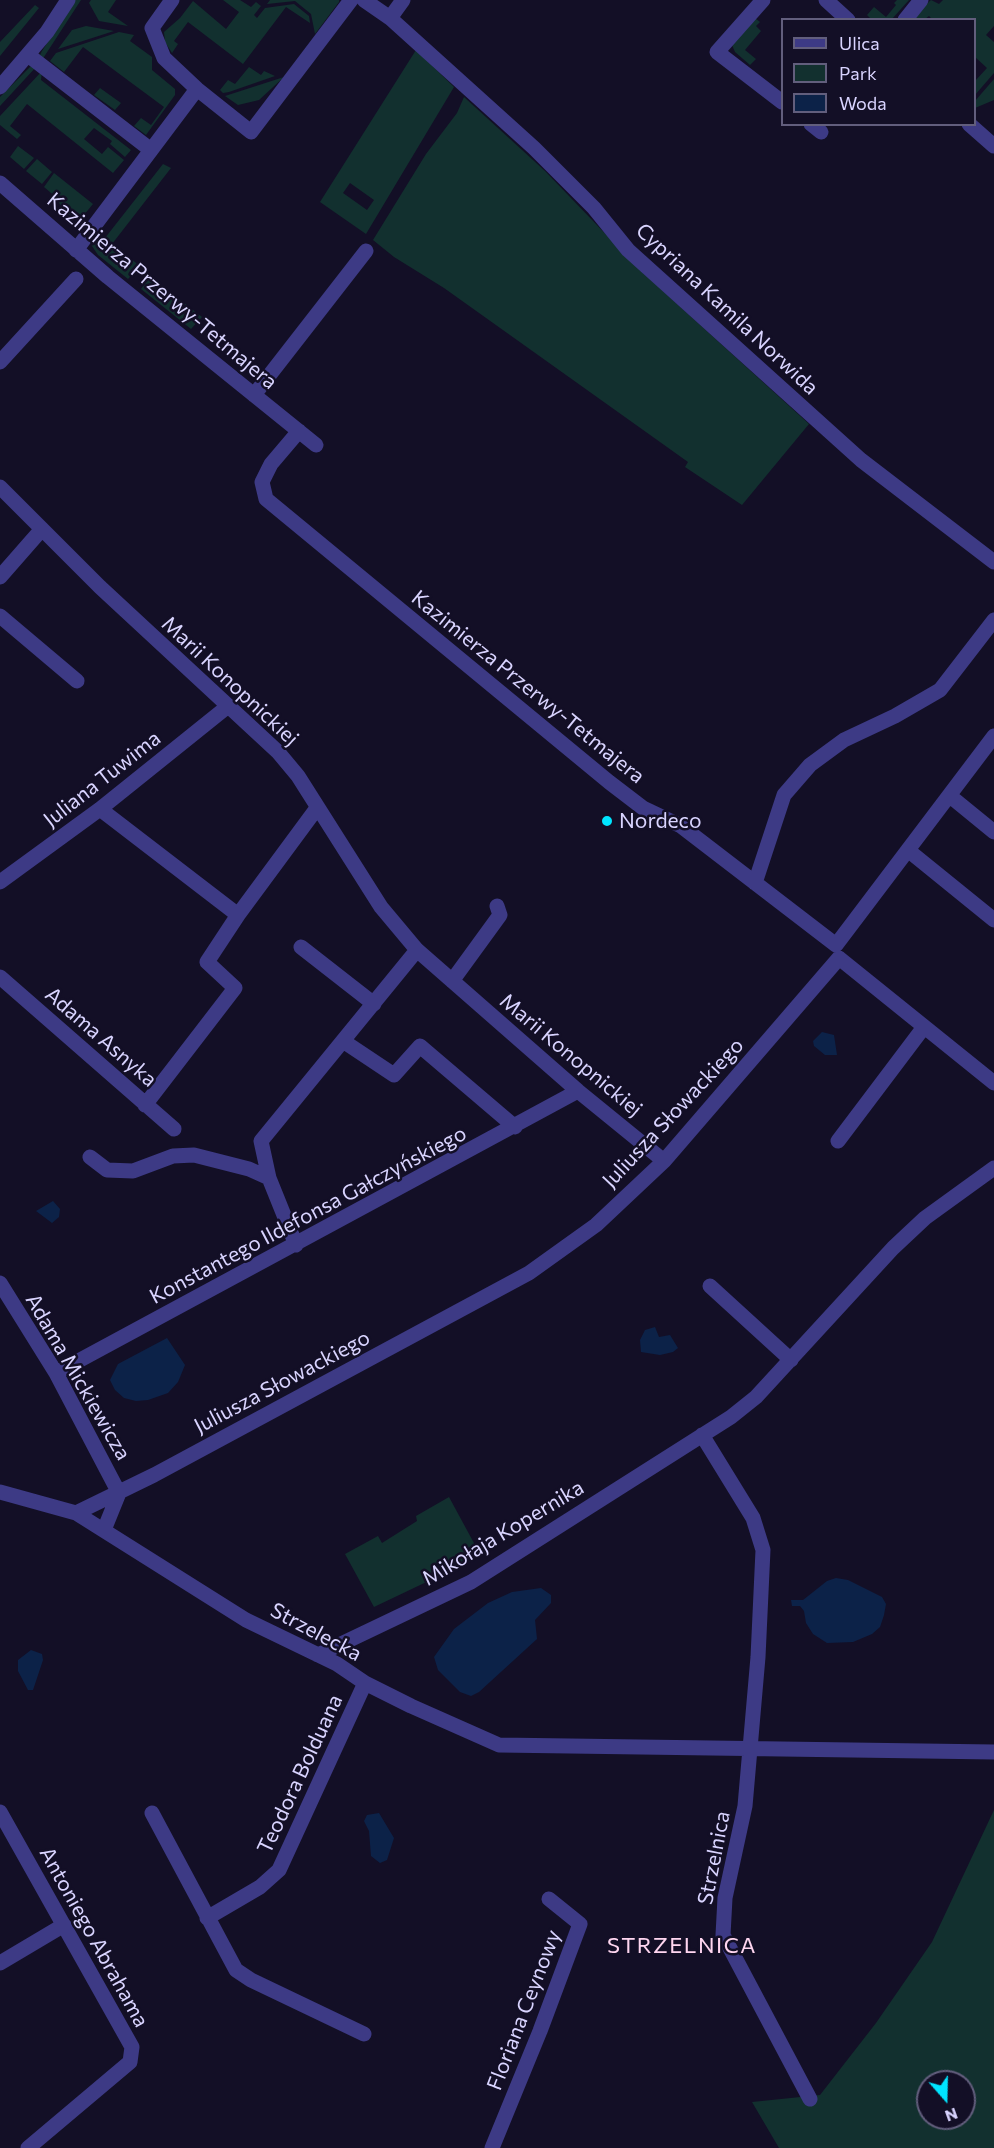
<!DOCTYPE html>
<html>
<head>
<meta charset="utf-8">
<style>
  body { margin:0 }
  #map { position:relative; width:994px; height:2148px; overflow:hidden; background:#130f26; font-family:Commissioner,sans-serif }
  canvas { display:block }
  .legend { position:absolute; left:781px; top:18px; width:195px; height:108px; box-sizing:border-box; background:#130f26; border:2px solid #625e7d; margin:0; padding:8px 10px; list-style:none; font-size:18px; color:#d9d4ff }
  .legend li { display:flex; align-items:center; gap:12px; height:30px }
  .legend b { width:30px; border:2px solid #625e7d }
  .north { position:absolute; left:916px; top:2070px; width:60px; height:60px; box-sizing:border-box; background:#130f26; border:2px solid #625e7d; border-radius:50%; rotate:160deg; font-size:16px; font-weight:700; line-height:24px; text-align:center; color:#d9d4ff }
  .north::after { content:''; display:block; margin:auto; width:21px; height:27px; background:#00e5ff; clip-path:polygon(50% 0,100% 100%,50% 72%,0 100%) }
</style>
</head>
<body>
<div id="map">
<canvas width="994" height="2148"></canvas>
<ul class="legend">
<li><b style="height:8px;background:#3d3a85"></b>Ulica</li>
<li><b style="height:16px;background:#12302f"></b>Park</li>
<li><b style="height:16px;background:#0c2248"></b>Woda</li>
</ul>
<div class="north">N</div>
</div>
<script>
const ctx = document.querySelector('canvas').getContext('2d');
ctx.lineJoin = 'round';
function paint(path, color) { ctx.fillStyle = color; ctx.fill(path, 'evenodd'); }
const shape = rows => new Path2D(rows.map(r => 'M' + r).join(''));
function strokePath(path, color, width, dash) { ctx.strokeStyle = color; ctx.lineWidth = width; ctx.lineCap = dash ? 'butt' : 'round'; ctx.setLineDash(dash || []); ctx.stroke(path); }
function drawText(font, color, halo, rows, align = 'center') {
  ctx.font = font + ' Commissioner,sans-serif'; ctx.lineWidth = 5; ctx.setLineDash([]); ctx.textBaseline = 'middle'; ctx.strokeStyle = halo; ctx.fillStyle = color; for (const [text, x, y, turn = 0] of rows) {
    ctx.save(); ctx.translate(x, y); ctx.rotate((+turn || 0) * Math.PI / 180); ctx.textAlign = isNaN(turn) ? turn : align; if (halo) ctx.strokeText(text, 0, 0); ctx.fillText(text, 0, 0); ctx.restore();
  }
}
paint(shape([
  [75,0,81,0,42,60,40,55,42,51],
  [91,0,116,0,108,12,128,26,99,21,89,3],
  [223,0,240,0,251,7,256,2,261,6,254,15,257,18,265,8,294,4,309,16,310,23,286,7,243,64,188,22,174,41,178,44,172,53,165,42,164,32,180,18,193,1,226,29,239,12],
  [270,0,339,0,339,2,315,34,311,14,295,1,267,4],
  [897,0,909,0,892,19,871,19,867,15,874,7,886,17,896,5,894,3],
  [931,0,939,4,943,0,994,0,994,26,986,35,994,42,994,73,975,95,975,81,987,68,975,57,974,20,932,19,929,16,925,19,909,20],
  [35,5,39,8,0,56,0,42],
  [755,18,760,22,756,26,761,31,745,50,756,59,750,65,735,52,732,45],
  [86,26,114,31,58,49,72,30],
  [119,32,134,35,130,41,152,57,152,70,175,89,175,95,146,135,134,126,141,118,151,125,164,107,83,47,64,72,50,61,56,53],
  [416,50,454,87,366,234,320,202],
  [350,183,374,200,367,210,343,193],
  [32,65,37,66,0,106,0,97],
  [249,67,261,75,264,71,275,76,229,92,223,93,220,90,228,80,235,84],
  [42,71,41,80,131,150,125,157,110,144,112,141,94,128,84,139,102,154,108,147,124,160,113,173,27,104,10,126,21,135,17,139,0,125,0,116],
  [284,77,259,100,238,105,225,96],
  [994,79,994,100,975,108,975,101],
  [100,88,121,103,115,110,94,95],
  [464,97,545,171,643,273,809,424,742,505,685,467,688,462,444,288,394,257,373,240,426,154,457,113],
  [18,146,34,158,24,169,10,157],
  [37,159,52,172,42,184,26,171],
  [163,164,171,168,112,244,140,266,128,279,98,255,92,246,100,235,105,238],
  [54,173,93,204,78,222,63,211,57,198,44,187],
  [150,276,202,317,191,329,141,289],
  [449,1497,481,1556,374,1607,345,1554,378,1536,382,1543,417,1521,416,1516],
  [994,1810,994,2148,779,2148,752,2102,820,2095,876,2023,932,1942],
  [928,2082,964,2082,964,2118,928,2118]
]), '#12302f');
paint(shape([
  [822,1032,834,1035,837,1055,825,1055,814,1046,813,1041],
  [53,1201,60,1209,59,1217,52,1223,36,1211],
  [655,1327,659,1337,670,1335,678,1348,673,1352,660,1355,641,1352,640,1340,645,1330],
  [167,1338,185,1365,178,1382,168,1393,148,1400,136,1401,124,1398,115,1390,110,1380,118,1364],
  [836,1578,848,1580,882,1597,886,1604,884,1615,880,1627,872,1634,853,1642,827,1643,813,1634,806,1623,804,1611,800,1606,792,1606,791,1600,803,1600,827,1581],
  [541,1588,551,1595,551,1603,535,1620,537,1639,479,1692,471,1696,460,1692,438,1670,434,1657,454,1629,488,1603,512,1592],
  [31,1650,42,1654,43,1660,33,1690,28,1690,18,1671,18,1660],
  [379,1813,394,1838,387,1860,380,1863,371,1856,369,1831,364,1821,367,1815]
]), '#0c2248');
strokePath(shape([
  [172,0,152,28,164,58,197,89,251,132,351,0],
  [364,0,390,18,534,148,594,208,628,250,861,460,994,562],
  [763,0,717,52,782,102],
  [826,0,848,20],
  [390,18,403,0],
  [905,20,921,0],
  [28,55,151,150],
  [0,87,47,32,68,0],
  [811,124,821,132],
  [969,124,994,146],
  [0,183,108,277,316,445],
  [76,250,197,89],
  [0,362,76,279],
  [254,395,366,251],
  [299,431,271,464,262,482,266,499,609,782,643,808,681,826,836,945],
  [0,487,100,587,278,752,298,776,381,907,417,950,578,1091,664,1161],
  [0,577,42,529],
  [0,616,77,681],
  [950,796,994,832],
  [100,809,238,915],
  [909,851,994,920],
  [0,882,100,809,227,707],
  [755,883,784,795,810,765,844,740,895,716,940,690,994,620],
  [836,945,994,736],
  [301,947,374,1004],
  [839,958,994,1083],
  [0,977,174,1129],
  [452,981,500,915,497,906],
  [343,1041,394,1075,420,1046,515,1127],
  [145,1105,235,988,207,962,238,915,317,808],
  [838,1141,924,1027],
  [90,1157,107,1170,133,1171,173,1156,194,1155,249,1169,269,1178],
  [296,1245,269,1178,261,1141,417,950],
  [0,1283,56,1373,119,1493],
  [710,1286,791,1360],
  [56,1373,578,1091],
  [702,1435,753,1518,763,1550,758,1657,745,1806,725,1898,723,1935,810,2099],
  [0,1492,76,1513,246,1620,337,1664,365,1683,411,1706,499,1745,994,1752],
  [76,1513,154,1475,529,1273,596,1225,664,1161,839,958],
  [104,1530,119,1493],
  [318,1655,471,1582,731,1417,756,1397,893,1248,925,1218,994,1168],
  [0,1812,132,2047,130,2062,28,2148],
  [152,1813,236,1970,251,1980,364,2034],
  [207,1918,260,1887,279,1870,365,1683],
  [0,1963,64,1925],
  [492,2148,540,2031,580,1924,549,1899]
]), '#3d3a85', 15);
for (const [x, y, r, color] of [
  [607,821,6,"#00e5ff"]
]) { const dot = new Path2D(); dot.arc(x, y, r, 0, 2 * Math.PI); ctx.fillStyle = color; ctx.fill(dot); strokePath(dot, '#130f26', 2); }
drawText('21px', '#d9d4ff', '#130f26', [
  ["Kazimierza Przerwy-Tetmajera",162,291,40],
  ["Cypriana Kamila Norwida",727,309,43],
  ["Marii Konopnickiej",230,681,43],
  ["Kazimierza Przerwy-Tetmajera",528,687,39],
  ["Juliana Tuwima",102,779,-38],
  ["Adama Asnyka",101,1037,41],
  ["Marii Konopnickiej",571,1055,40],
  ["Juliusza Słowackiego",673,1113,-47],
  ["Konstantego Ildefonsa Gałczyńskiego",308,1215,-28],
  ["Adama Mickiewicza",78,1377,60],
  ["Juliusza Słowackiego",282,1382,-28],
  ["Mikołaja Kopernika",503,1533,-31],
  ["Strzelecka",316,1632,28],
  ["Teodora Bolduana",300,1774,-65],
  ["Strzelnica",714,1858,-79],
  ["Antoniego Abrahama",94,1937,61],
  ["Floriana Ceynowy",524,2010,-69]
]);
drawText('21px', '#d9d4ff', '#130f26', [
  ["Nordeco",619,821]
], 'left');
ctx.letterSpacing = '1.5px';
drawText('22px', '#ffd6f0', '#130f26', [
  ["STRZELNICA",682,1946]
]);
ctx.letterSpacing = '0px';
</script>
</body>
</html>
